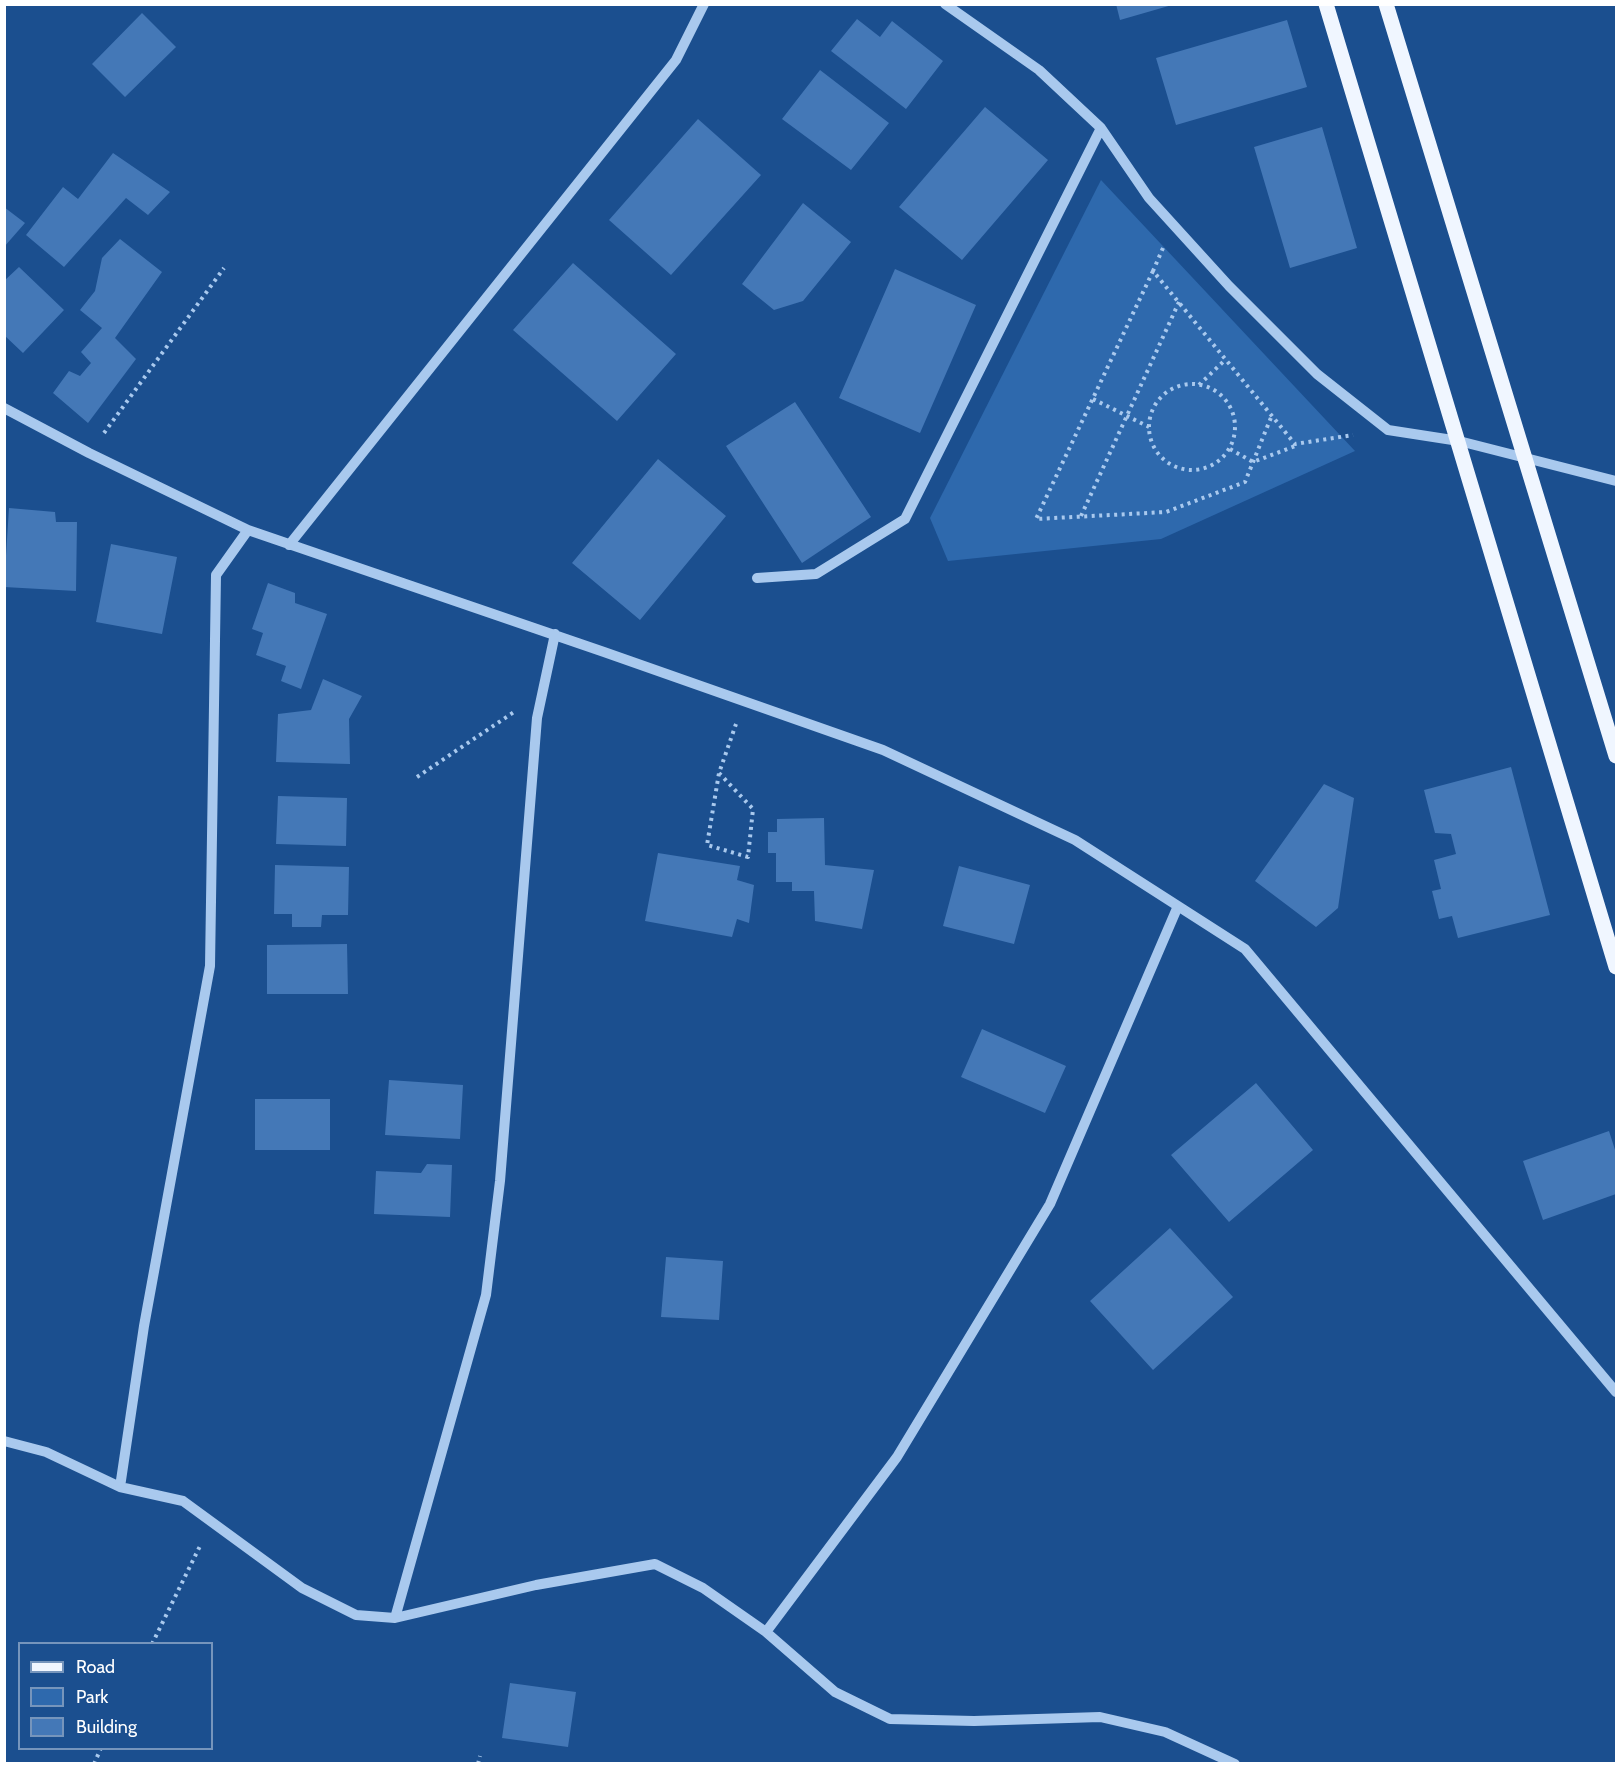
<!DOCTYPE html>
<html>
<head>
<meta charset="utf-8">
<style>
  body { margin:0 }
  #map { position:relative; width:1621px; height:1768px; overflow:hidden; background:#1b4f8f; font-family:Cabin,sans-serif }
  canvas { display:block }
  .frame { position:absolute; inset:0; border:6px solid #fff; pointer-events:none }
  .legend { position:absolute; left:18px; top:1642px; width:195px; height:108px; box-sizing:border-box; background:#1b4f8f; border:2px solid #7695bc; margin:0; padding:8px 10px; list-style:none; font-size:18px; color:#fff }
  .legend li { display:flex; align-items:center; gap:12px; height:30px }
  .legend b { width:30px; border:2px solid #7695bc }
</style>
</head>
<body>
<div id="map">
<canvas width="1621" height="1768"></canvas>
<div class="frame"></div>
<ul class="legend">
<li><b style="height:8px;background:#f0f6ff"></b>Road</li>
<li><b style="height:16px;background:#2e69ad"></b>Park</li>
<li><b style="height:16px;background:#4478b7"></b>Building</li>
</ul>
</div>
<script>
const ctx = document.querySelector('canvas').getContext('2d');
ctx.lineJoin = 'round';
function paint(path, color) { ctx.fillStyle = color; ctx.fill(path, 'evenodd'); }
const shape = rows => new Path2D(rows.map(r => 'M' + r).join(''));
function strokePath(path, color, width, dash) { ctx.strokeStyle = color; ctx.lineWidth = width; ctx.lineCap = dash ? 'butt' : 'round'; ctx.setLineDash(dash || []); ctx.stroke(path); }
paint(shape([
  [1101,180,1355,451,1161,539,948,561,930,518]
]), '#2e69ad');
paint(shape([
  [1116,4,1171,4,1172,5,1120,20],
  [142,13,176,47,125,97,92,64],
  [857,19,880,37,892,21,943,61,906,109,831,51],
  [1287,20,1307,87,1176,125,1156,58],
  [820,70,889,123,851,170,782,119],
  [985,107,1048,160,962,260,899,207],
  [698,119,761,175,671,275,609,220],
  [1322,127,1357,248,1290,268,1254,147],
  [113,153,170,192,148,215,126,198,64,267,26,235,63,187,78,199],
  [803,203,851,242,803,301,774,310,742,284],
  [4,207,25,223,4,247],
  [120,239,162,272,115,338,136,359,88,423,53,393,69,371,80,376,91,363,81,352,102,328,80,310,95,291,102,258],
  [573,263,676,354,617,421,513,330],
  [19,267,64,310,23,353,4,335,4,281],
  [895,269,976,305,920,433,839,398],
  [795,402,871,517,802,563,726,446],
  [658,459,726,516,640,620,572,563],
  [9,508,55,512,56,522,77,522,76,591,4,587],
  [111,544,177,557,162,634,96,622],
  [268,583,295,593,295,603,327,614,301,689,281,681,286,666,256,655,263,633,252,629],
  [323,679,362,696,349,719,350,764,276,762,278,714,311,710],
  [1511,767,1550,915,1458,938,1452,916,1439,919,1432,891,1441,889,1434,860,1456,854,1451,834,1435,833,1424,790],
  [1324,784,1354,798,1338,908,1316,927,1255,881],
  [278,796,347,798,346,846,276,844],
  [824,818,825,865,874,870,862,929,815,921,814,891,792,891,792,882,776,882,776,853,768,853,768,832,777,832,777,819],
  [658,853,740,866,737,880,754,885,749,923,737,919,732,937,645,921],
  [275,865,349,867,348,915,322,915,321,927,292,927,292,914,274,914],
  [959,866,1030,885,1014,944,943,926],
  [347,944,348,994,267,994,267,945],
  [982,1029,1066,1066,1045,1113,961,1077],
  [389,1080,463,1085,460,1139,385,1135],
  [1256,1083,1313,1150,1229,1222,1171,1155],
  [255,1099,330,1099,330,1150,255,1150],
  [1609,1131,1616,1153,1616,1194,1543,1220,1523,1161],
  [427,1164,452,1165,450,1217,374,1214,376,1171,421,1173],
  [1170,1228,1233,1297,1153,1370,1090,1301],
  [666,1257,723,1261,719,1320,661,1317],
  [510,1683,576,1692,568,1747,502,1738]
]), '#4478b7');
strokePath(shape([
  [1163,248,1153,271,1295,444,1353,435],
  [1153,271,1036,519,1166,512,1245,482,1272,415],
  '1149 427a43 43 0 1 1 86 0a43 43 0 1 1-86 0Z',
  [1199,385,1226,359],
  [1093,399,1149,427],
  [104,433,224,268],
  [1230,449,1253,462,1298,445],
  [1081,516,1179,302],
  [719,773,753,809,748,857,707,845,719,773,736,724],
  [417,777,514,712],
  [152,1644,201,1544],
  [94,1764,101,1748],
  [478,1764,480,1756]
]), '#a9c9ee', 4, [3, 4.5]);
strokePath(shape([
  [945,4,1039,70,1101,128,1149,198,1229,286,1317,374,1388,430,1459,441,1616,481],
  [4,408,89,453,248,530,604,652,883,750,1075,840,1245,949,1616,1392],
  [289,545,676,60,704,4],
  [757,578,816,574,905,519,1101,128],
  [4,1441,46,1452,120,1487,183,1501,302,1588,356,1615,395,1618,536,1585,655,1564,703,1588,766,1632,835,1692,890,1719,974,1721,1100,1717,1165,1732,1235,1764],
  [120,1487,144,1326,210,966,216,575,248,530],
  [395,1618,486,1295,500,1181,537,718,555,634],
  [766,1632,897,1457,1050,1204,1178,906]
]), '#a9c9ee', 10);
strokePath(shape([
  [1326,4,1616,967],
  [1386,4,1616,756]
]), '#f0f6ff', 15);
</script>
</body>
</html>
